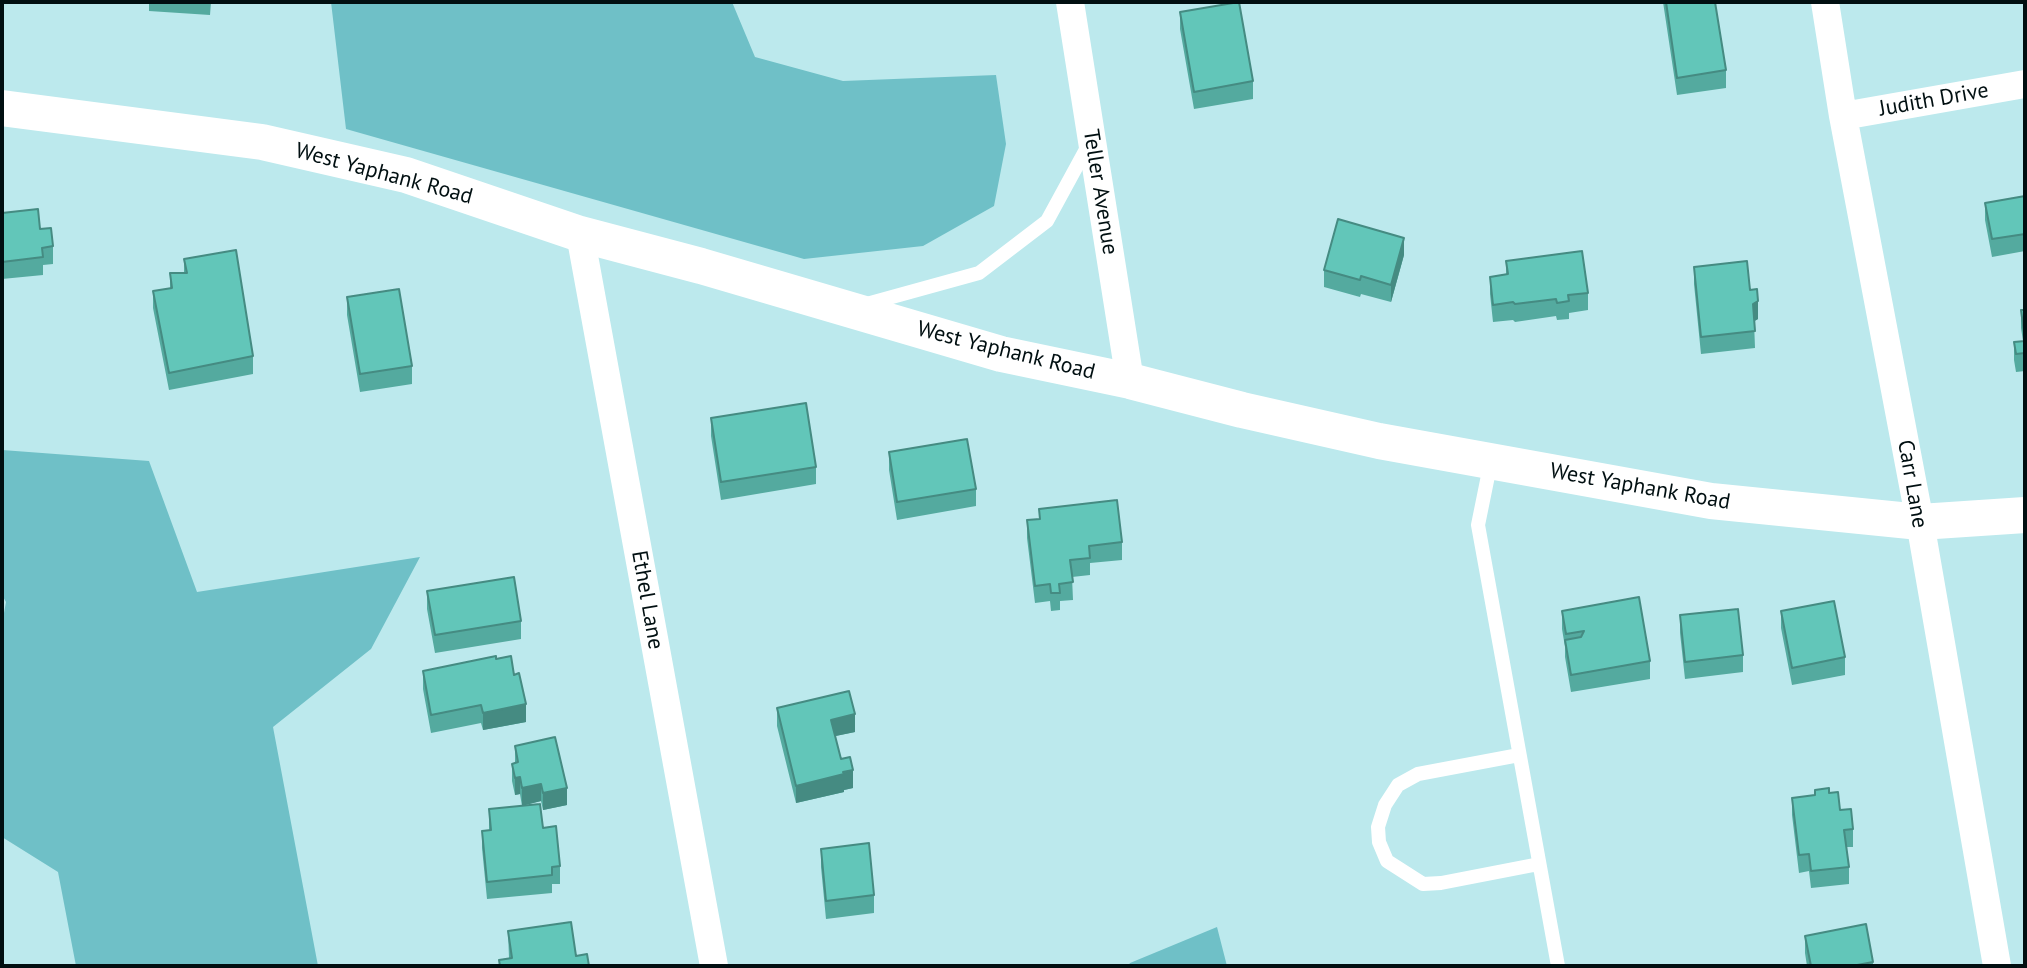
<!DOCTYPE html>
<html>
<head>
<meta charset="utf-8">
<style>
  body { margin:0 }
  #map { position:relative; width:2027px; height:968px; overflow:hidden; background:#bce9ed; font-family:"PT Sans",sans-serif }
  canvas { display:block }
  .frame { position:absolute; inset:0; border:4px solid #010f11; pointer-events:none }
</style>
</head>
<body>
<div id="map">
<canvas width="2027" height="968"></canvas>
<div class="frame"></div>
</div>
<script>
const ctx = document.querySelector('canvas').getContext('2d');
ctx.lineJoin = 'round';
function paint(path, color) { ctx.fillStyle = color; ctx.fill(path, 'evenodd'); }
const shape = rows => new Path2D(rows.map(r => 'M' + r).join(''));
function strokePath(path, color, width, dash) { ctx.strokeStyle = color; ctx.lineWidth = width; ctx.lineCap = dash ? 'butt' : 'round'; ctx.setLineDash(dash || []); ctx.stroke(path); }
function drawText(font, color, halo, rows, align = 'center') {
  ctx.font = font + ' "PT Sans",sans-serif'; ctx.lineWidth = 6; ctx.setLineDash([]); ctx.textBaseline = 'middle'; ctx.strokeStyle = halo; ctx.fillStyle = color; for (const [text, x, y, turn = 0] of rows) {
    ctx.save(); ctx.translate(x, y); ctx.rotate((+turn || 0) * Math.PI / 180); ctx.textAlign = isNaN(turn) ? turn : align; if (halo) ctx.strokeText(text, 0, 0); ctx.fillText(text, 0, 0); ctx.restore();
  }
}
paint(shape([
  [331,2,732,2,755,57,843,81,996,75,1006,144,994,206,923,246,804,259,346,129],
  [2,450,149,461,197,592,420,557,371,649,273,727,318,966,76,966,58,872,2,837,2,624,6,602,2,595],
  [1217,927,1227,966,1128,966,1130,963]
]), '#6fc0c7');
strokePath(shape([
  [863,305,979,273,1047,221,1090,142],
  [1491,461,1478,525,1558,966],
  [1519,755,1418,774,1398,785,1385,805,1378,827,1379,842,1387,861,1423,884,1441,883,1539,864]
]), '#fff', 14);
strokePath(shape([
  [1070,2,1130,381],
  [1825,2,1843,116,1920,522,1997,966],
  [1843,116,2025,84],
  [580,234,714,966]
]), '#fff', 28);
strokePath(shape([
  [2,108,262,142,406,175,580,234,701,266,1001,354,1130,381,1242,410,1379,441,1711,501,1920,522,2025,515]
]), '#fff', 36);
paint(shape([
  [149,2,211,2,210,15,149,11],
  [1663,2,1715,2,1726,70,1726,88,1677,95],
  [1180,12,1253,81,1253,99,1194,109,1180,29],
  [2025,196,2025,251,1992,257,1985,220,1985,203],
  [2,213,40,229,53,246,53,264,43,265,43,275,2,279],
  [1404,255,1391,302,1361,294,1360,297,1324,287,1324,270],
  [184,259,253,356,253,374,169,390,153,308,153,291,170,289,170,273,184,273],
  [1506,261,1588,293,1588,310,1569,313,1569,319,1557,320,1556,316,1515,322,1513,320,1493,322,1490,294,1490,277,1506,274],
  [1694,267,1758,319,1754,321,1755,348,1701,354,1694,284],
  [347,297,412,366,412,384,360,392,347,315],
  [2021,310,2025,310,2025,371,2016,372,2014,360,2014,342,2023,341,2021,328],
  [711,418,816,467,816,484,721,500,711,436],
  [889,452,976,489,976,506,897,520,889,470],
  [1039,509,1122,542,1122,560,1090,563,1090,575,1072,577,1073,600,1060,601,1060,610,1051,611,1050,601,1035,603,1027,538,1027,520,1039,519],
  [427,591,521,621,521,639,435,653,427,609],
  [1562,611,1650,661,1650,679,1571,692,1565,657,1565,647,1562,629],
  [1781,611,1845,657,1845,675,1792,685,1781,628],
  [1680,615,1743,655,1743,672,1685,679,1680,633],
  [496,659,514,675,526,722,483,730,481,723,431,733,423,689,423,671],
  [777,708,855,732,835,736,841,759,853,788,844,790,844,792,796,803,777,726],
  [515,746,567,805,543,810,541,801,524,805,543,828,560,866,560,884,552,884,552,893,487,899,482,848,482,831,489,830,489,809,522,806,520,794,515,795,512,781,512,764,515,763],
  [1829,793,1853,829,1853,847,1846,847,1849,867,1849,884,1811,888,1809,871,1799,873,1792,815,1792,798],
  [821,849,874,895,874,913,826,919,821,867],
  [508,931,576,956,589,966,499,966,499,960,509,958],
  [1805,936,1873,962,1873,966,1807,966,1805,953]
]), '#54aa9f');
paint(shape([
  [1404,238,1404,255,1391,302,1391,285],
  [1758,301,1758,319,1753,322,1753,304],
  [526,704,526,722,483,730,483,713],
  [855,714,855,732,831,737,831,720],
  [853,770,853,788,844,790,844,792,796,803,796,786],
  [520,777,520,794,515,795,515,778],
  [541,784,541,801,522,806,522,788],
  [567,788,567,805,543,810,543,793]
]), '#458b82');
const building = shape([
  [1239,2,1253,81,1194,92,1180,12,1239,2],
  [1666,2,1715,2,1726,70,1677,78,1666,2],
  [2025,196,2025,234,1992,239,1985,203,2025,196],
  [38,209,40,229,51,228,53,246,42,248,43,257,2,262,2,213,38,209],
  [1338,219,1404,238,1391,285,1361,276,1360,280,1324,270,1338,219],
  [236,250,253,356,169,373,153,291,172,288,170,273,187,273,184,259,236,250],
  [1582,251,1588,293,1568,295,1569,301,1557,303,1556,299,1515,304,1513,302,1493,305,1490,277,1508,274,1506,261,1582,251],
  [1747,261,1750,290,1757,289,1758,301,1753,304,1755,331,1701,337,1694,267,1747,261],
  [399,289,412,366,360,374,347,297,399,289],
  [2021,310,2025,310,2025,340,2021,310],
  [2025,341,2025,353,2016,354,2014,342,2025,341],
  [806,403,816,467,721,482,711,418,806,403],
  [967,439,976,489,897,502,889,452,967,439],
  [1117,500,1122,542,1089,546,1090,558,1070,560,1073,582,1059,584,1060,593,1051,593,1050,584,1035,586,1027,520,1040,519,1039,509,1117,500],
  [514,577,521,621,435,635,427,591,514,577],
  [1639,597,1650,661,1571,675,1565,640,1581,637,1584,631,1566,634,1562,611,1639,597],
  [1834,601,1845,657,1792,668,1781,611,1834,601],
  [1738,609,1743,655,1685,662,1680,615,1738,609],
  [496,656,496,659,511,656,514,675,519,673,526,704,483,713,481,705,431,715,423,671,496,656],
  [849,691,855,714,831,720,841,759,850,757,853,770,843,772,844,774,796,786,777,708,849,691],
  [555,737,567,788,543,793,541,784,522,788,520,777,515,778,512,764,518,762,515,746,555,737],
  [1829,788,1829,793,1838,792,1840,810,1851,809,1853,829,1844,830,1849,867,1811,871,1809,854,1799,855,1792,798,1815,795,1815,790,1829,788],
  [540,804,543,828,556,826,560,866,552,867,552,875,487,882,482,831,491,830,489,809,540,804],
  [869,843,874,895,826,901,821,849,869,843],
  [571,922,576,956,587,954,589,966,500,966,499,960,512,958,508,931,571,922],
  [1866,924,1873,962,1852,966,1811,966,1805,936,1866,924]
]);
paint(building, '#62c6b9');
strokePath(building, '#458b82', 2);
drawText('22px', '#010f11', '#fff', [
  ["Judith Drive",1934,100,-10],
  ["West Yaphank Road",384,174,15],
  ["Teller Avenue",1100,192,81],
  ["West Yaphank Road",1006,351,14],
  ["Carr Lane",1912,484,80],
  ["West Yaphank Road",1640,487,10],
  ["Ethel Lane",647,600,80]
]);
</script>
</body>
</html>
